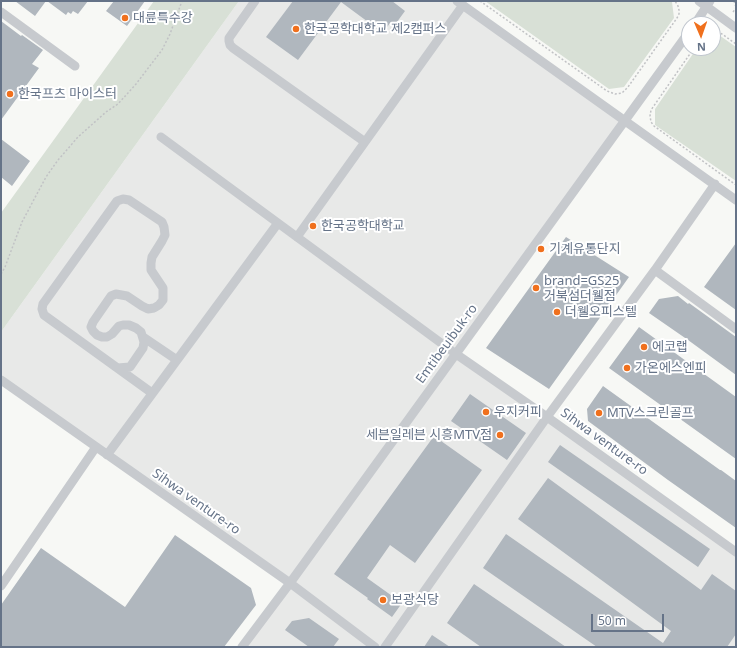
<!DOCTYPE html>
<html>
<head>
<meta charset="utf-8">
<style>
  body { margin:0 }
  #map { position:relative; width:737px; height:648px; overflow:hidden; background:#f7f8f5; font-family:"Noto Sans",sans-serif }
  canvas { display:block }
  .frame { position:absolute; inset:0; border:2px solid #657388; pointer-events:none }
  .north { position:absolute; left:681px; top:16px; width:40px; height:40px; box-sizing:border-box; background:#fff; border:1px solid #c1c7cf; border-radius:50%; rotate:178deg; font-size:11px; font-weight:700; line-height:16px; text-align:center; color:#657388 }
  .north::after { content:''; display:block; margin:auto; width:14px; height:18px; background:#f0701d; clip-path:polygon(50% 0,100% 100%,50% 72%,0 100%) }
  .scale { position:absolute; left:591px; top:614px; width:73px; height:18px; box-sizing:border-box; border:2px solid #657388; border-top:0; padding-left:5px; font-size:12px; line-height:14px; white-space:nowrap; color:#657388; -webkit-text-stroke:3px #fff; paint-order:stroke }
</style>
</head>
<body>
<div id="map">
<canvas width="737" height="648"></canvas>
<div class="frame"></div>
<div class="north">N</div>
<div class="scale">50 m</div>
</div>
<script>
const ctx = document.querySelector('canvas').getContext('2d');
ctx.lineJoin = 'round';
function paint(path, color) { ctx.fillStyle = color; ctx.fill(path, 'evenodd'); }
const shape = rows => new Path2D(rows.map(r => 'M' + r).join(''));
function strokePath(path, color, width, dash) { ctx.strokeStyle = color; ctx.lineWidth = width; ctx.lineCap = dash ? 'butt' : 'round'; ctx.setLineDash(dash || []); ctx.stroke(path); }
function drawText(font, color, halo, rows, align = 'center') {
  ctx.font = font + ' "Noto Sans","Noto Sans KR",sans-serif'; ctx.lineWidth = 4; ctx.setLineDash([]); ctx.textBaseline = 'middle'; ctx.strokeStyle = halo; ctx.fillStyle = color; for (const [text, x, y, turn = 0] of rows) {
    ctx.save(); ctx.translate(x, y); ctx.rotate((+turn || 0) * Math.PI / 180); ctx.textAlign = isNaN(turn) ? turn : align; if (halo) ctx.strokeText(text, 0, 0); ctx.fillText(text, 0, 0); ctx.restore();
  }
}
paint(shape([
  [239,1,457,1,625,121,456,354,736,554,736,647,242,647,290,584,1,380,1,332]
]), '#e8e9e8');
paint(shape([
  [154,1,239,1,1,332,1,213],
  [485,1,671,1,672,2,674,18,624,87,609,89],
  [719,35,736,47,736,181,655,125,655,109,697,48,713,48,713,36]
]), '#d8e0d6');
paint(shape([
  [15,1,46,1,35,16],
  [47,1,88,1,78,14,73,11,71,14,68,12,66,15],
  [114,1,145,1,127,26,106,11],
  [293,1,392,1,405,11,394,26,390,23,383,33,341,2,298,60,266,37],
  [1,21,21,36,22,35,43,50,32,64,39,68,1,120],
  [1,139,30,161,12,186,1,177],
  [566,237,629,277,549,389,486,348],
  [736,243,736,310,704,287],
  [678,296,688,304,689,303,736,337,736,375,688,340,649,313,659,299],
  [639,327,736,397,736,459,609,368],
  [603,386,720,470,721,470,736,481,736,528,668,480,588,421,587,409],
  [470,394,526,433,507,460,451,421],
  [434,436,482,470,415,563,390,545,367,578,402,603,392,617,367,599,368,598,334,574],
  [560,445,710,549,698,567,548,462],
  [548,478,701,590,712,574,736,591,736,634,727,647,597,647,483,568,506,534,663,643,671,631,518,519],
  [175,535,251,588,256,605,224,647,1,647,1,605,41,548,125,607],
  [474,584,566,647,481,647,447,623],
  [309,618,339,639,333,647,309,647,285,630,292,621],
  [432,635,450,647,424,647]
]), '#b0b7be');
strokePath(shape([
  [480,1,607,91,615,94,622,93,628,87,677,18,679,14,679,10,678,6,675,1],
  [734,1,736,7],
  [733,12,736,8],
  [713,32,718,32,722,34,736,44],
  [694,48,651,110,650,116,651,122,654,126,736,185],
  [1,274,5,267,22,222,46,177,58,160,78,137,106,112,118,104,136,84,162,50,170,34,182,1]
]), '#c1c2c5', 1.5, [2, 2]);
strokePath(shape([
  [255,1,229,38,229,41,230,45,233,48,365,142],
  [457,1,736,200],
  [699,1,736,28],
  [1,12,75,66],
  [695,24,710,1],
  [161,137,456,354,547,417,736,552],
  [297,237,463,5],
  [655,270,736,329],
  [143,337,177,360],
  [118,368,130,367,143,348,144,342,141,332,136,328,129,325,123,325,119,326,112,334,107,337,102,337,97,335,93,331,91,327,93,322,111,296,116,294,127,296,142,306,148,309,154,308,159,305,163,300,163,288,151,270,151,263,152,257,162,241,165,235,164,227,162,222,129,200,123,199,117,201,43,304,42,309,44,315,152,393],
  [1,380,290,583,375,647],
  [107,455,278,223],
  [1,586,96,447],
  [242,647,290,583,689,32],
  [385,647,547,417,655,270,715,184]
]), '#c7cace', 9);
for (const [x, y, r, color] of [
  [125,18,4,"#f0701d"],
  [296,29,4,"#f0701d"],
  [10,94,4,"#f0701d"],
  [313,226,4,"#f0701d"],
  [541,249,4,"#f0701d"],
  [536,288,4,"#f0701d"],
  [557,312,4,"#f0701d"],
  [644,347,4,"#f0701d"],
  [627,368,4,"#f0701d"],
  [486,412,4,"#f0701d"],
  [599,413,4,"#f0701d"],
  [500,435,4,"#f0701d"],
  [383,600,4,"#f0701d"]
]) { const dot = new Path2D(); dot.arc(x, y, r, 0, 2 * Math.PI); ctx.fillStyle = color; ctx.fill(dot); strokePath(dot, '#fff', 1.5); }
drawText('13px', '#657388', '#fff', [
  ["대륜특수강",133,18],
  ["한국공학대학교 제2캠퍼스",304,29],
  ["한국프츠 마이스터",18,94],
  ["한국공학대학교",321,226],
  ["기계유통단지",549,249],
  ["brand=GS25",544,281],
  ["거북섬더웰점",544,296],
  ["더웰오피스텔",565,312],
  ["에코랩",652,347],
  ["가온에스엔피",635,368],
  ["우지커피",494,412],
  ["MTV스크린골프",607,413],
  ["세븐일레븐 시흥MTV점",492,435,"right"],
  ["보광식당",391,600]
], 'left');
drawText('13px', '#657388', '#fff', [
  ["Emtibeuibuk-ro",447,344,-54],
  ["Sihwa venture-ro",604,442,36],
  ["Sihwa venture-ro",196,502,35]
]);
</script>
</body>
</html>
